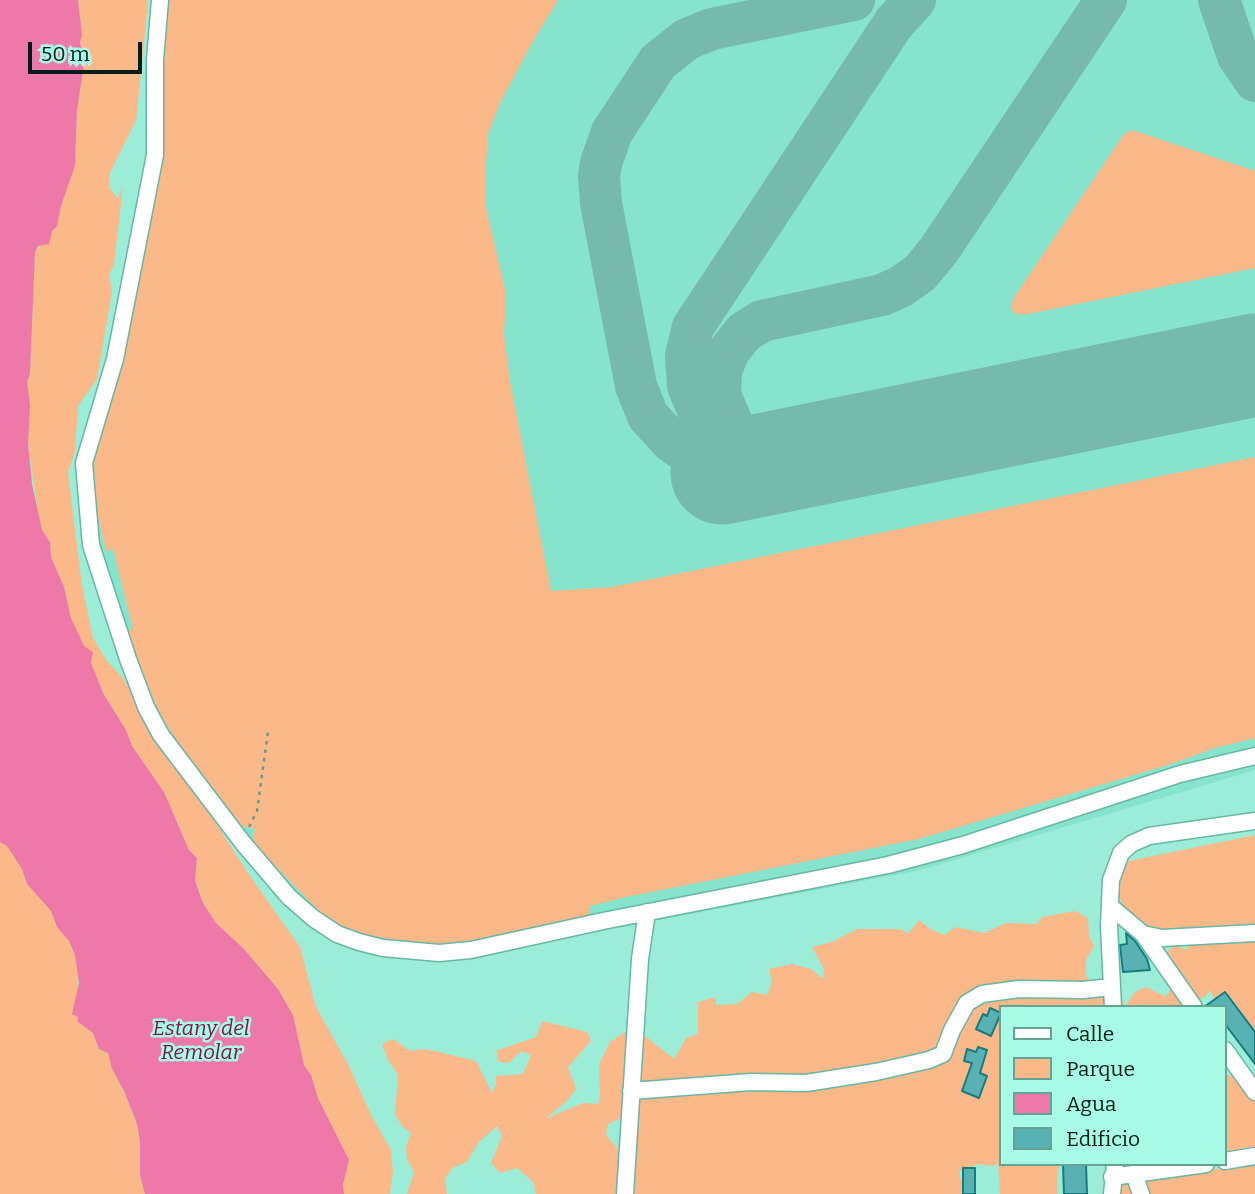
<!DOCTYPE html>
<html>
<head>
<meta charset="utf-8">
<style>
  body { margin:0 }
  #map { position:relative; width:1255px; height:1194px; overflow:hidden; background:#9bedd8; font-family:Bitter,serif }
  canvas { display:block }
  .legend { position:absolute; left:999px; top:1005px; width:228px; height:161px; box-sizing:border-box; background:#a8fbe5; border:2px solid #65a393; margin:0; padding:9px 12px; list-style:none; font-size:21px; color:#001e17 }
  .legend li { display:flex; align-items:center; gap:14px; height:35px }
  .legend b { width:35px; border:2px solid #65a393 }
  .scale { position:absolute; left:28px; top:42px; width:114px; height:32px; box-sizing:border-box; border:4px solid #001e17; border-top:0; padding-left:9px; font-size:21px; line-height:24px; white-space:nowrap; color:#001e17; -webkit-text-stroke:5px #a8fbe5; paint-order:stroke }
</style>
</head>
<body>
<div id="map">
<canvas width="1255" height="1194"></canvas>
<ul class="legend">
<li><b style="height:9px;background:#fff"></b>Calle</li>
<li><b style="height:19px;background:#fbb889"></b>Parque</li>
<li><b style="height:19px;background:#ee78a8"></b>Agua</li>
<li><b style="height:19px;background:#58b2b3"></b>Edificio</li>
</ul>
<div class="scale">50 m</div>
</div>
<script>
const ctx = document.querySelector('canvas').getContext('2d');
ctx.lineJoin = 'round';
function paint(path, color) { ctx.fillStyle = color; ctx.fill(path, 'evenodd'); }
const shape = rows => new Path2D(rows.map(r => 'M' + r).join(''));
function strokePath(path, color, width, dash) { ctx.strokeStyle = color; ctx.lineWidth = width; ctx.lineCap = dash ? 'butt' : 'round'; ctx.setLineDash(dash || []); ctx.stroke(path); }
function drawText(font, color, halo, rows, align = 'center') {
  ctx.font = font + ' Bitter,serif'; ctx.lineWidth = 5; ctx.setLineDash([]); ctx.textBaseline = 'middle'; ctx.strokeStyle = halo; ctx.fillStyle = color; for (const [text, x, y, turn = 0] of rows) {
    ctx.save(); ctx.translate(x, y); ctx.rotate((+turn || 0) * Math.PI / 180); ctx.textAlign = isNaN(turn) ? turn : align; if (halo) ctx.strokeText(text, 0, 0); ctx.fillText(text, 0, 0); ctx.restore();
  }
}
paint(shape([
  [153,0,1255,0,1255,770,921,870,601,931,599,926,452,959,333,940,155,738,81,502,146,161,151,93]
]), '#86e3cc');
paint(shape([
  [78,0,148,0,148,5,136,120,110,173,109,187,118,199,123,186,114,265,109,274,112,292,97,379,78,406,75,452,68,472,82,585,93,638,107,661,122,677,250,876,300,947,316,1007,349,1066,372,1117,391,1150,393,1173,390,1194,344,1194,340,1143,318,1098,311,1075,304,1065,293,1015,278,989,244,949,216,923,203,903,195,881,197,858,189,850,164,792,132,746,126,730,103,693,71,618,64,587,51,557,50,542,42,530,39,519,28,443,27,382,30,374,35,252,57,225,61,206,75,166,77,110,84,64,80,42,82,35],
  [167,0,558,0,532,43,500,103,488,134,486,164,486,208,506,294,504,335,510,381,551,591,612,587,1255,457,1255,738,1215,748,1168,765,919,839,626,897,590,906,589,915,464,943,430,945,388,939,354,932,340,927,325,917,252,842,255,829,241,826,197,774,160,714,124,632,133,629,113,549,106,551,95,504,94,455,114,395,132,311,160,133],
  [1132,130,1255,171,1255,268,1023,315,1014,313,1011,309,1013,299,1124,134],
  [1255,835,1255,924,1245,925,1255,932,1255,1032,1225,992,1215,999,1209,990,1206,996,1197,1000,1186,997,1181,1007,1125,1007,1135,992,1146,987,1166,997,1170,990,1169,980,1157,960,1175,945,1187,950,1190,941,1149,928,1124,909,1117,891,1124,862],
  [0,842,7,846,22,869,27,884,51,911,57,927,69,941,75,955,78,971,78,1022,93,1033,99,1049,108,1053,112,1069,124,1092,137,1124,140,1142,140,1175,145,1194,0,1194],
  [1075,911,1088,918,1089,936,1094,946,1086,960,1086,975,1091,985,1119,992,1125,1007,1001,1007,1001,1164,1060,1164,1059,1169,1057,1168,1058,1194,1000,1194,998,1163,992,1166,978,1164,960,1171,960,1177,969,1194,629,1194,629,1177,615,1194,536,1194,533,1182,517,1168,500,1173,491,1163,502,1136,497,1126,479,1142,467,1162,452,1168,445,1179,447,1194,407,1194,414,1172,407,1160,406,1147,411,1133,402,1126,395,1115,398,1075,388,1060,382,1044,393,1039,410,1051,423,1049,439,1052,476,1061,492,1093,496,1085,496,1076,523,1074,531,1055,521,1051,509,1063,499,1062,496,1051,536,1037,542,1021,587,1032,591,1041,568,1067,576,1089,567,1101,545,1119,583,1103,598,1104,600,1096,599,1064,610,1042,625,1032,640,1032,674,1059,686,1038,698,1034,698,1002,716,997,716,1005,737,1004,752,992,767,995,772,982,769,969,792,964,811,969,823,979,824,969,812,947,832,942,857,929,901,929,908,934,919,920,932,930,945,935,955,927,984,933,1006,923,1036,924,1042,917],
  [639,1088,627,1160,606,1135,608,1124,624,1117],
  [1225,1074,1243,1079,1255,1078,1255,1150,1225,1155],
  [1133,1164,1189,1164,1186,1173,1255,1164,1255,1194,1119,1194,1119,1170]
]), '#fbb889');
paint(shape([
  [0,0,78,0,82,35,80,42,84,64,77,110,75,166,61,206,57,226,52,231,49,244,38,246,35,252,30,374,27,382,30,406,28,443,32,484,42,530,50,542,51,557,64,587,71,618,84,646,93,652,91,663,103,693,126,730,132,746,164,792,189,850,197,858,195,881,203,903,216,923,244,949,278,989,293,1015,304,1065,311,1075,318,1098,349,1160,343,1184,344,1194,145,1194,140,1175,140,1142,137,1124,124,1091,112,1069,108,1053,99,1049,93,1033,78,1022,78,1017,72,1014,79,983,75,955,69,941,57,927,51,911,27,884,22,869,7,846,0,842]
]), '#ee78a8');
strokePath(shape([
  [1219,0,1238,56,1255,81],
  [727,441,709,426,700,415,688,386,686,356,693,327,894,23,915,0],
  [797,457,760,447,750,442,733,425,720,395,721,371,729,351,744,332,762,321,882,295,900,287,920,273,939,250,1106,0],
  [761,465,730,465,688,453,672,442,648,416,636,386,601,203,599,176,601,163,612,132,658,62,687,39,712,29,854,0]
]), '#76bba9', 42);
strokePath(shape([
  [722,473,1255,365]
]), '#76bba9', 103);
const building = shape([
  [1126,933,1135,941,1147,959,1150,970,1123,972,1120,945,1127,944,1126,933],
  [1225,992,1255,1032,1255,1064,1225,1024,1225,1007,1204,1007,1225,992],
  [990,1008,1001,1013,991,1036,976,1029,983,1014,987,1016,990,1008],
  [978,1047,987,1050,980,1073,987,1076,979,1098,962,1091,972,1063,964,1061,967,1049,976,1052,978,1047],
  [1063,1164,1086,1164,1087,1194,1064,1194,1063,1164],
  [963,1168,975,1168,975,1194,963,1194,963,1168]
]);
paint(building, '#58b2b3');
strokePath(building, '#167d7e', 2);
const minor = shape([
  [160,0,155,60,155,155,115,359,84,463,91,545,128,659,146,707,161,735,243,843,289,897,313,918,337,934,359,942,383,948,439,953,471,950,603,921,888,865,963,845,1180,774,1255,756],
  [1110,906,1143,934,1194,1007],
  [1143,934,1162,938,1255,933],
  [1113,1007,1109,926,1111,880,1121,853,1131,844,1149,836,1255,821],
  [1225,1050,1255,1092],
  [631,1091,751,1082,806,1083,876,1072,929,1060,943,1054,952,1030,967,1003,982,994,1019,989,1083,990,1112,987],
  [1225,1161,1255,1156],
  [1134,1174,1141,1194],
  [1112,1177,1206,1164],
  [625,1194,640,959,647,912],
  [1112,1194,1115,1164]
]);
strokePath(minor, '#66b7a3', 19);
strokePath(shape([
  [249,827,257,811,268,732]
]), '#609e8e', 2.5, [3.5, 5]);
strokePath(minor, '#fff', 16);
drawText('italic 21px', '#81184c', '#a8fbe5', [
  ["Estany del",201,1029],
  ["Remolar",201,1053]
]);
</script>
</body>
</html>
